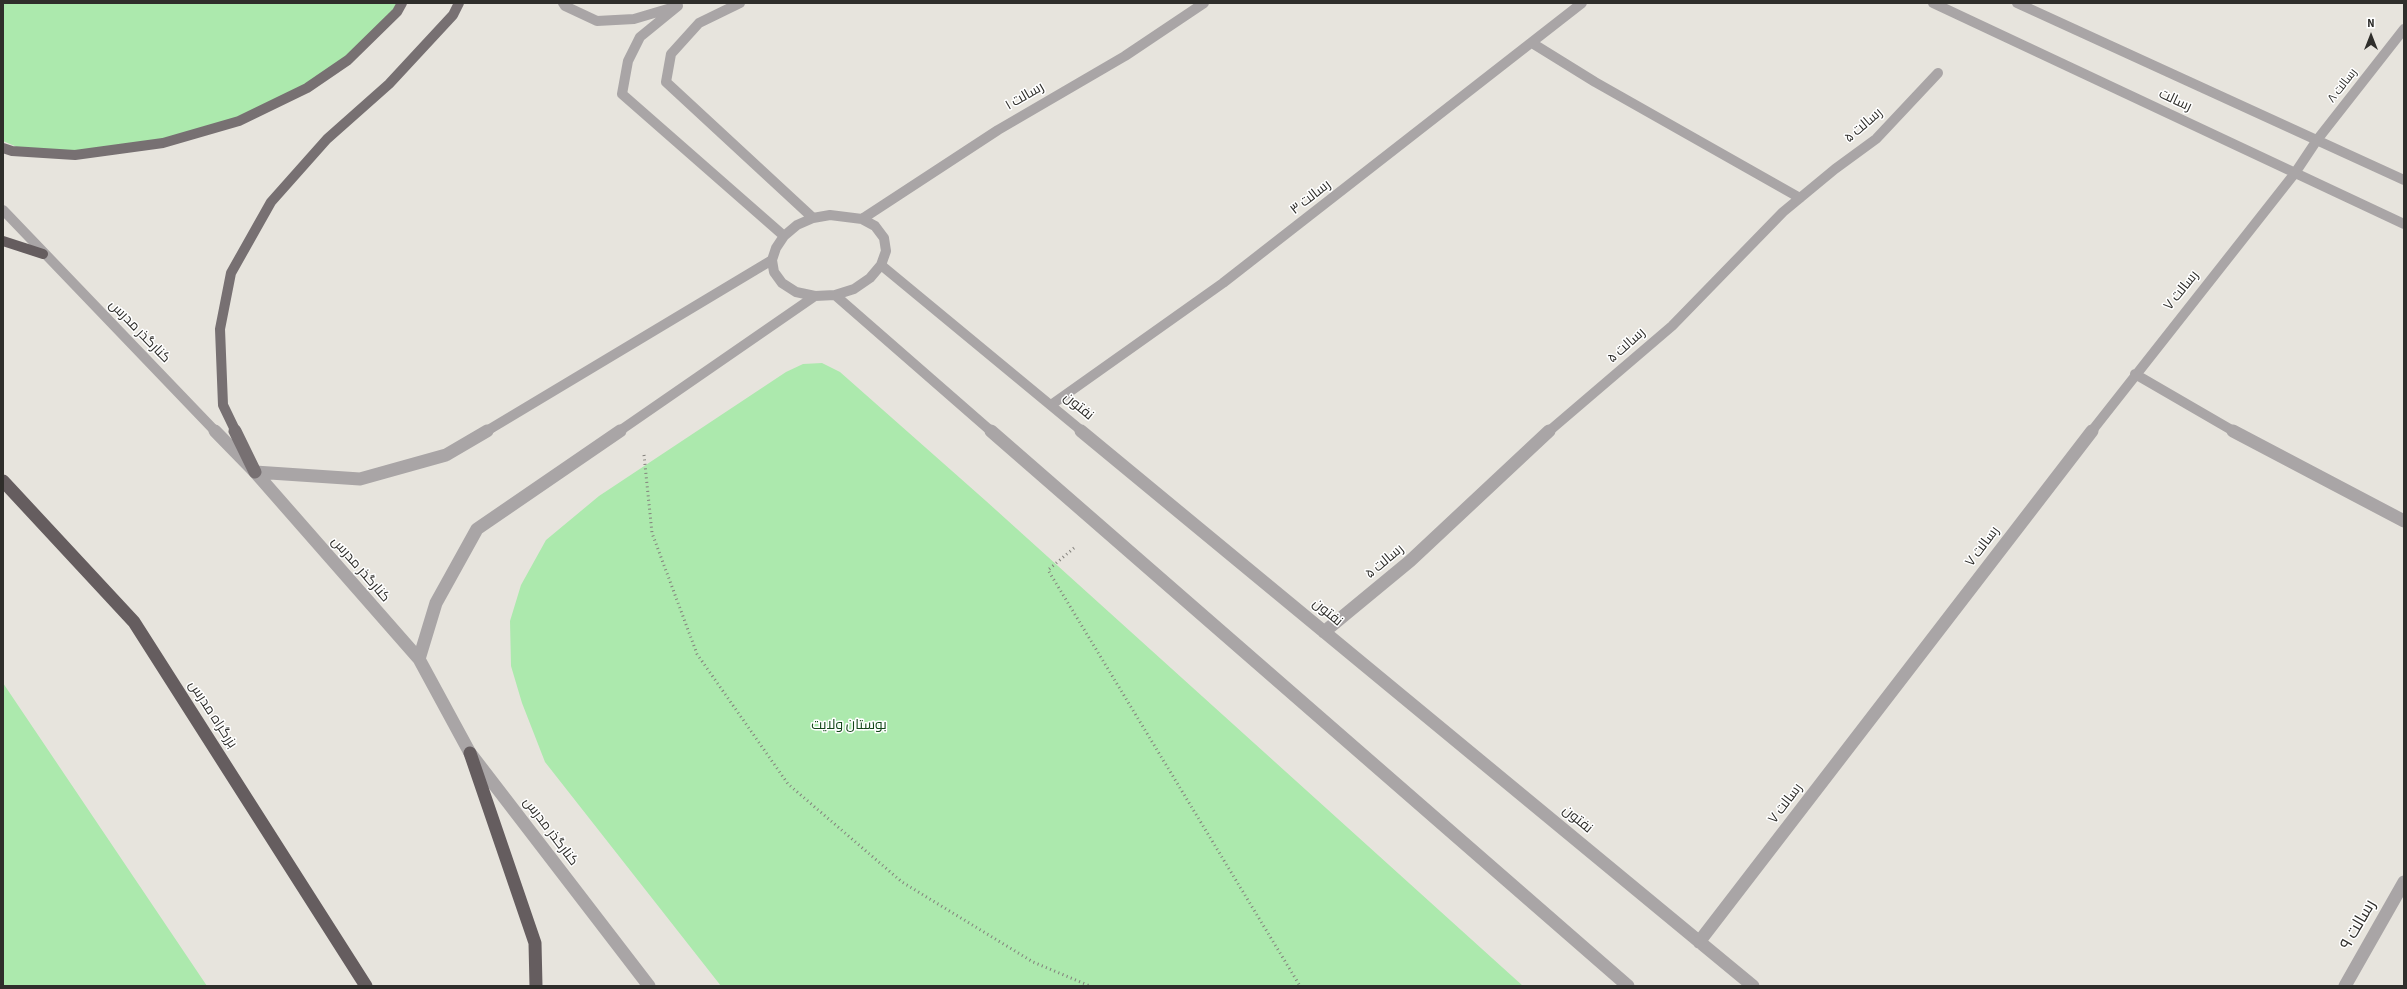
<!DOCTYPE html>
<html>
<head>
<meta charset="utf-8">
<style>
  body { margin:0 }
  #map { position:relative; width:2407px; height:989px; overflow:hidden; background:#e7e4dd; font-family:"Source Sans 3",sans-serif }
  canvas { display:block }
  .frame { position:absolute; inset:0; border:4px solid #2f2e2b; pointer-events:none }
  .north { position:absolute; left:2351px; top:16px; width:40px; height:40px; -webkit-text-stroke:3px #fff; paint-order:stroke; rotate:0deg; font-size:11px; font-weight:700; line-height:16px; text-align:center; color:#2f2e2b }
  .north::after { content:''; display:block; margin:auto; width:14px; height:18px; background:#2f2e2b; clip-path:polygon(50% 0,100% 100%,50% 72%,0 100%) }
</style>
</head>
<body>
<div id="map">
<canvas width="2407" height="989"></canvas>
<div class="frame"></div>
<div class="north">N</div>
</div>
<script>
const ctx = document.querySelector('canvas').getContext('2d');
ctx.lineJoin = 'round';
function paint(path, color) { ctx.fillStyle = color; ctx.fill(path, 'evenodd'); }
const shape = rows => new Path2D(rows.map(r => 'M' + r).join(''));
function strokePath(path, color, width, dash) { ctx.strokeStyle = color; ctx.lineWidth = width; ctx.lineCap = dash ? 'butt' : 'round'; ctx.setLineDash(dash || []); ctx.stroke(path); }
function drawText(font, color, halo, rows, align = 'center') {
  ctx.font = font + ' "Source Sans 3",Cairo,sans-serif'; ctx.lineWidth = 3; ctx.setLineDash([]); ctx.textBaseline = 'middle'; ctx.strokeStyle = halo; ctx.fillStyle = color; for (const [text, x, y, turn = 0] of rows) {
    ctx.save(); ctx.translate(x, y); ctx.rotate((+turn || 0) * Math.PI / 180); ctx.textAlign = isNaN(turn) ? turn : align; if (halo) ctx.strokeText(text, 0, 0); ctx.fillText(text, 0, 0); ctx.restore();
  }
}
paint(shape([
  [3,3,399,3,346,58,307,85,241,118,163,142,79,152,17,147,3,141],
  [822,363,840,372,986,501,1523,986,721,986,545,762,522,703,511,666,510,621,521,585,546,540,599,496,786,372,803,364],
  [3,683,207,986,3,986]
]), '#ace9ad');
strokePath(shape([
  [644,455,652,533,697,654,788,784,902,882,1033,962,1090,986],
  [1074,548,1048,570,1300,986]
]), '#83817c', 3, [1, 3.5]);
strokePath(shape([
  [563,3,565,6,597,21,634,19,671,8],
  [740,3,699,23,671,54,666,82,813,218],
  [1933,3,2404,224],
  [2017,3,2404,180],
  [678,6,640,37,628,61,622,94,784,236],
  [1532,43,1595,82,1800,198],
  [3,210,216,432],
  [830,215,862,219,875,226,884,238,886,251,881,265,870,278,854,289,835,295,815,296,796,292,782,283,774,272,772,260,776,248,784,236,797,225,813,218,830,215],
  [862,219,998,130,1125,56,1204,3],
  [881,265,1083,432],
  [835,295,992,432],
  [2135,374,2235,432],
  [1051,405,1223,283,1582,3],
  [485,432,772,260],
  [618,432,815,296],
  [1548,432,1672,326,1783,212,1835,169,1876,139,1938,73],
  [2091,432,2295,173,2317,140,2404,29]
]), '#a9a5a6', 10);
strokePath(shape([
  [215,431,255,472,419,659,470,753,649,986],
  [991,431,1628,986],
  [1081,431,1753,986],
  [2233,431,2404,521],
  [255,472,360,479,446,455,487,431],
  [1324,632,1410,561,1549,431],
  [419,659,436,603,477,529,620,431],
  [1699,942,2092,431],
  [2345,986,2404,882]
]), '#a9a5a6', 13);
strokePath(shape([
  [3,148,12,151,75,155,163,143,239,121,307,88,348,60,397,12,402,3],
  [236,432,223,405,220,329,231,273,271,202,327,139,389,84,453,15,459,3]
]), '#777072', 10);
strokePath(shape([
  [235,431,255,472]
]), '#777072', 13);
strokePath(shape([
  [3,241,43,254]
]), '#655d5f', 10);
strokePath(shape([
  [3,481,134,622,366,986],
  [470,753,535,943,536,986]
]), '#655d5f', 13);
drawText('12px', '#2f2e2b', '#fff', [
  ["رسالت ۸",2343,86,-52]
]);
drawText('14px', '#2f2e2b', '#fff', [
  ["رسالت ۱",1025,97,-30],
  ["رسالت",2175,101,25],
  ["رسالت ۵",1864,126,-41],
  ["رسالت ۳",1311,198,-38],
  ["رسالت ۷",2182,291,-51],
  ["کنارگذر مدرس",139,332,46],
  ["رسالت ۵",1627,346,-42],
  ["نفتون",1078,407,40],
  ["رسالت ۷",1983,547,-53],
  ["رسالت ۵",1385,562,-40],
  ["کنارگذر مدرس",360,570,49],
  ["نفتون",1327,613,40],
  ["بزرگراه مدرس",212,715,57],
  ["رسالت ۷",1786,804,-53],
  ["نفتون",1577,820,40],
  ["کنارگذر مدرس",550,832,53]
]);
drawText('14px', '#144519', '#fff', [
  ["بوستان ولایت",849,726]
]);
drawText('17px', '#2f2e2b', '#fff', [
  ["رسالت ۹",2359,925,-60]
]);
</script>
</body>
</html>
